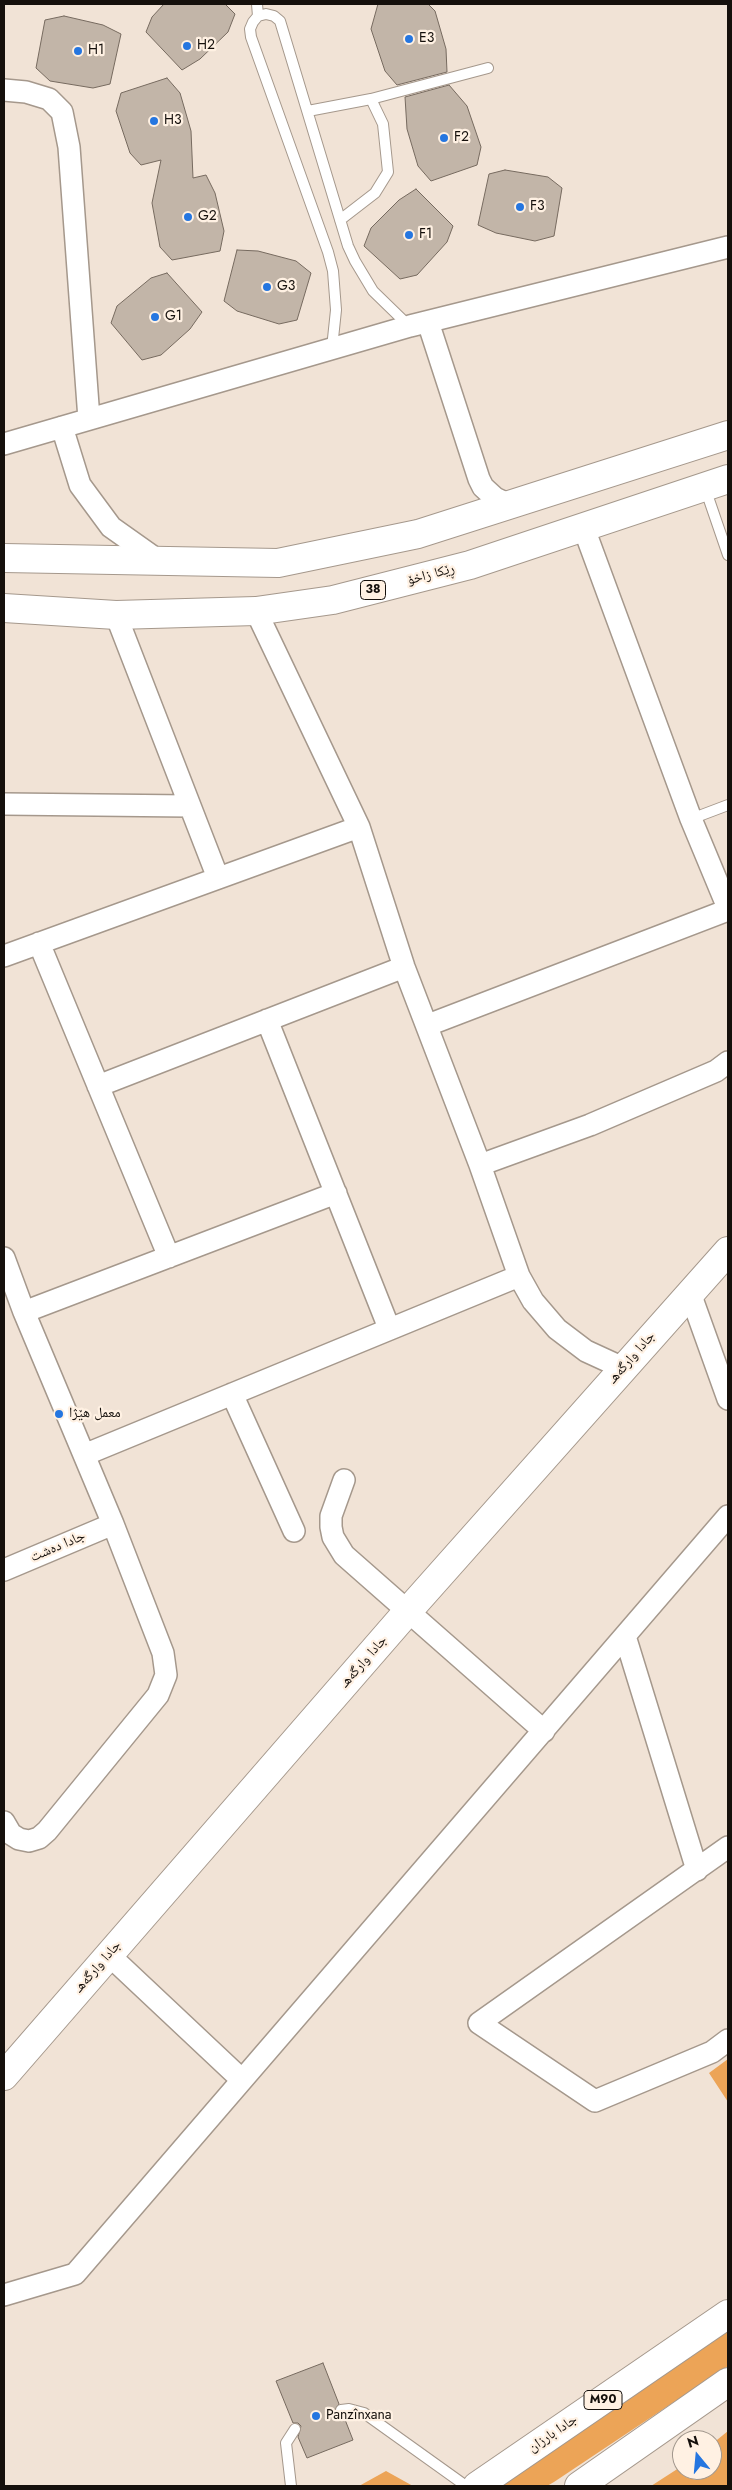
<!DOCTYPE html>
<html>
<head>
<meta charset="utf-8">
<style>
  body { margin:0 }
  #map { position:relative; width:732px; height:2490px; overflow:hidden; background:#f1e3d6; font-family:Jost,sans-serif }
  canvas { display:block }
  .frame { position:absolute; inset:0; border:5px solid #15100c; pointer-events:none }
  .north { position:absolute; left:672px; top:2430px; width:50px; height:50px; box-sizing:border-box; background:#fff1e3; border:1px solid #a1978d; border-radius:50%; rotate:343deg; font-size:14px; font-weight:700; line-height:20px; text-align:center; color:#15100c }
  .north::after { content:''; display:block; margin:auto; width:18px; height:22px; background:#2576e0; clip-path:polygon(50% 0,100% 100%,50% 72%,0 100%) }
</style>
</head>
<body>
<div id="map">
<canvas width="732" height="2490"></canvas>
<div class="frame"></div>
<div class="north">N</div>
</div>
<script>
const ctx = document.querySelector('canvas').getContext('2d');
ctx.lineJoin = 'round';
function paint(path, color) { ctx.fillStyle = color; ctx.fill(path, 'evenodd'); }
const shape = rows => new Path2D(rows.map(r => 'M' + r).join(''));
function strokePath(path, color, width, dash) { ctx.strokeStyle = color; ctx.lineWidth = width; ctx.lineCap = dash ? 'butt' : 'round'; ctx.setLineDash(dash || []); ctx.stroke(path); }
function drawText(font, color, halo, rows, align = 'center') {
  ctx.font = font + ' Jost,"Noto Naskh Arabic",sans-serif'; ctx.lineWidth = 4.5; ctx.setLineDash([]); ctx.textBaseline = 'middle'; ctx.strokeStyle = halo; ctx.fillStyle = color; for (const [text, x, y, turn = 0] of rows) {
    ctx.save(); ctx.translate(x, y); ctx.rotate((+turn || 0) * Math.PI / 180); ctx.textAlign = isNaN(turn) ? turn : align; if (halo) ctx.strokeText(text, 0, 0); ctx.fillText(text, 0, 0); ctx.restore();
  }
}
paint(shape([
  [728,2059,728,2102,709,2073],
  [728,2331,728,2366,554,2482,547,2486,492,2486,561,2445],
  [728,2431,728,2486,651,2486,682,2466,682,2470,712,2470,712,2444],
  [386,2471,413,2486,359,2486]
]), '#eca457');
const building = shape([
  [164,4,225,4,235,14,228,32,200,59,182,70,146,32,152,17,164,4],
  [378,4,428,4,435,11,446,49,447,72,397,85,385,71,371,29,378,4],
  [64,16,103,25,121,34,110,84,93,88,50,81,36,68,45,20,64,16],
  [167,78,180,93,191,131,193,178,206,175,215,193,224,231,220,251,172,260,160,247,152,203,161,160,141,165,130,153,116,111,121,93,167,78],
  [449,85,467,106,481,147,477,165,431,181,418,166,407,129,405,97,449,85],
  [505,170,548,177,562,188,554,236,535,241,496,233,478,225,489,174,505,170],
  [416,189,453,226,447,242,417,275,400,279,364,246,371,228,399,200,416,189],
  [237,250,258,251,296,261,311,273,297,320,279,324,237,311,224,301,237,250],
  [167,273,202,312,190,329,161,355,142,360,111,323,117,306,151,278,167,273],
  [323,2363,339,2404,334,2411,338,2416,344,2417,353,2440,307,2458,298,2437,301,2426,298,2423,293,2423,276,2381,323,2363]
]);
paint(building, '#c2b5a8');
strokePath(building, '#766a5f', 1);
const lane = shape([
  [257,4,258,16],
  [308,111,371,99,488,68],
  [340,220,375,193,388,172,383,124,371,99],
  [332,348,336,310,333,271,328,252,251,37,250,29,253,22,258,16,266,14,274,16,280,21,348,246,355,261,373,291,409,326],
  [705,488,728,555],
  [691,819,728,805],
  [341,2410,349,2409,364,2413,466,2486],
  [291,2486,286,2443,295,2429]
]);
const street = shape([
  [4,90,26,92,49,99,62,112,69,147,89,419],
  [428,322,479,479,483,487,495,498,510,505],
  [62,427,80,485,111,527,159,561],
  [4,444,410,326,728,247],
  [583,526,691,819,728,908],
  [256,611,359,827,404,967,480,1165,519,1276,533,1301,557,1329,586,1351,623,1368],
  [116,615,218,878],
  [4,804,189,806],
  [39,943,169,1257],
  [4,956,359,827],
  [267,1020,389,1328],
  [428,1025,728,910],
  [98,1086,404,967],
  [480,1165,590,1125,716,1071,728,1062],
  [4,1258,24,1312,113,1524,163,1653,166,1675,158,1695,47,1831,39,1838,29,1841,19,1839,11,1834,4,1822],
  [690,1293,728,1399],
  [24,1312,336,1193],
  [232,1394,294,1531],
  [84,1455,519,1276],
  [344,1480,331,1516,331,1527,333,1537,344,1555,544,1731],
  [4,1570,113,1524],
  [625,1636,697,1870],
  [728,1847,479,2023,595,2101,712,2052,728,2040],
  [109,1955,242,2080],
  [4,2295,75,2274,728,1516]
]);
const secondary = shape([
  [4,2076,408,1611,728,1251]
]);
const highway = shape([
  [4,558,278,563,418,534,728,435],
  [4,608,116,615,256,611,333,600,470,565,728,479],
  [477,2486,728,2314],
  [579,2486,728,2382]
]);
strokePath(lane, '#a5988c', 12);
strokePath(street, '#a5988c', 24);
strokePath(secondary, '#a5988c', 30);
strokePath(highway, '#a5988c', 30);
strokePath(lane, '#fff', 10);
strokePath(street, '#fff', 21);
strokePath(secondary, '#fff', 28);
strokePath(highway, '#fff', 28);
for (const [x, y, r, color] of [
  [409,39,5,"#2576e0"],
  [187,46,5,"#2576e0"],
  [78,51,5,"#2576e0"],
  [154,121,5,"#2576e0"],
  [444,138,5,"#2576e0"],
  [520,207,5,"#2576e0"],
  [188,217,5,"#2576e0"],
  [409,235,5,"#2576e0"],
  [267,287,5,"#2576e0"],
  [155,317,5,"#2576e0"],
  [59,1414,5,"#2576e0"],
  [316,2416,5,"#2576e0"]
]) { const dot = new Path2D(); dot.arc(x, y, r, 0, 2 * Math.PI); ctx.fillStyle = color; ctx.fill(dot); strokePath(dot, '#fff1e3', 2); }
for (const [x, y, w] of [
  [373,590,25],
  [603,2400,38]
]) { const box = new Path2D(); box.roundRect(x - w / 2, y - 9.5, w, 19, 4); ctx.fillStyle = '#fff1e3'; ctx.fill(box); strokePath(box, '#15100c', 1); }
drawText('bold 12px', '#15100c', null, [
  ["38",373,590],
  ["M90",603,2400]
]);
drawText('14px', '#15100c', '#fff1e3', [
  ["E3",419,39],
  ["H2",197,46],
  ["H1",88,51],
  ["H3",164,121],
  ["F2",454,138],
  ["F3",530,207],
  ["G2",198,217],
  ["F1",419,235],
  ["G3",277,287],
  ["G1",165,317],
  ["معمل ھێژا",69,1414],
  ["Panzînxana",326,2416]
], 'left');
drawText('14px', '#15100c', '#fff1e3', [
  ["ڕێکا زاخۆ",431,575,-15],
  ["جادا وارگه‌هـ",632,1358,-49],
  ["جادا دەشت",58,1547,-23],
  ["جادا وارگه‌هـ",364,1662,-49],
  ["جادا وارگه‌هـ",98,1967,-49],
  ["جادا بارزان",553,2434,-34]
]);
</script>
</body>
</html>
